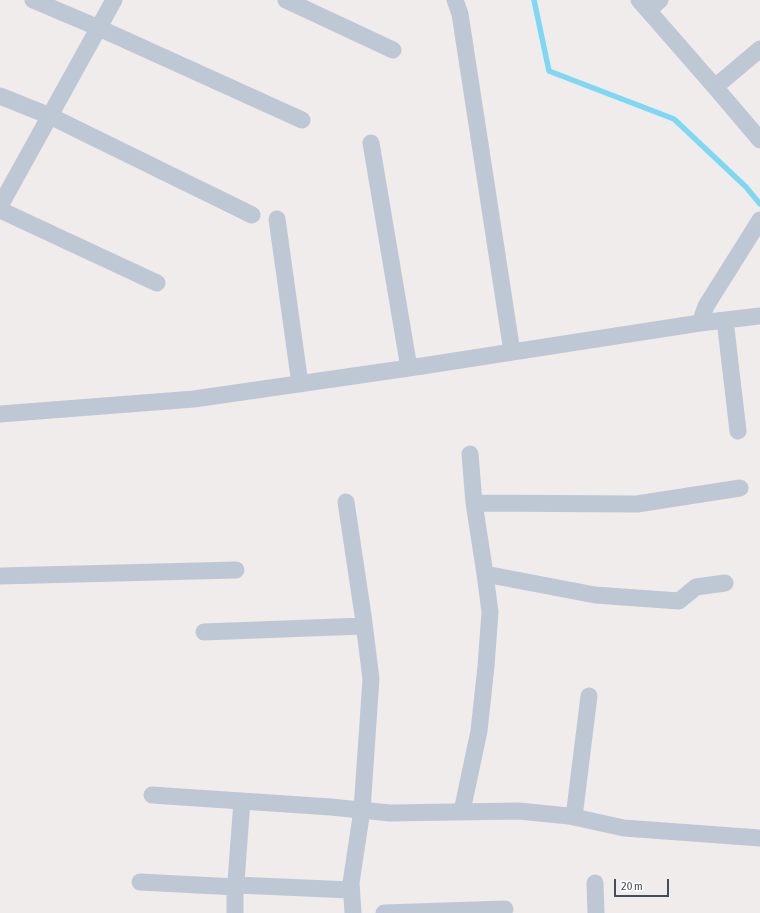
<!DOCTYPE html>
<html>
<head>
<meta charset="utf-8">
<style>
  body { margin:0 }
  #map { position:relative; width:760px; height:913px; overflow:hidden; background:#f0ecec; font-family:"Asap Condensed",sans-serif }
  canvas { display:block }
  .scale { position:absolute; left:614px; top:879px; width:55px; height:18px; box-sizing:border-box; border:2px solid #434f5b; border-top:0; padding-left:5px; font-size:12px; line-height:14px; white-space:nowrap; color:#434f5b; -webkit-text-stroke:3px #fff; paint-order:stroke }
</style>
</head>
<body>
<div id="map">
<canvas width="760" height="913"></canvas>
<div class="scale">20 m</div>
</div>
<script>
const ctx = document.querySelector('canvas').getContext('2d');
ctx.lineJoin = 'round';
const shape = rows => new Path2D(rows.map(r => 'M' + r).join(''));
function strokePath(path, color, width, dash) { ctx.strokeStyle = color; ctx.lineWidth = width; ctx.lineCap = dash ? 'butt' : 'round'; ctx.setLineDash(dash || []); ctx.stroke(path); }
strokePath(shape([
  [534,0,549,71,674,119,746,187,760,204]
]), '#7ed7f3', 5.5);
strokePath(shape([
  [33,0,99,28,302,120],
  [286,0,393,50],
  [455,0,460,14,512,352],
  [639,0,715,87,760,140],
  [649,10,660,0],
  [715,87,760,49],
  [0,96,50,116,252,215],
  [371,143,409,368],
  [0,206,114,0],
  [0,210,157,283],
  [277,219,300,384],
  [725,320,738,431],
  [700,323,706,306,760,220],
  [0,414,194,399,409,368,700,323,760,316],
  [470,454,474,503,485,574],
  [346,502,363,615,371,679,362,810,351,883,353,913],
  [474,503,637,504,740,488],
  [0,576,236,570],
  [204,632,363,626],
  [152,795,331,807,390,813,519,811,569,816,624,828,760,838],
  [462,811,479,731,486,666,490,612,485,574,595,595,679,601,696,587,725,583],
  [574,817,589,696],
  [140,882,236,887],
  [595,883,596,913],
  [236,885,351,890],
  [235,913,235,895,242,801],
  [384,913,505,909]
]), '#bec8d4', 17);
</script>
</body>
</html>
